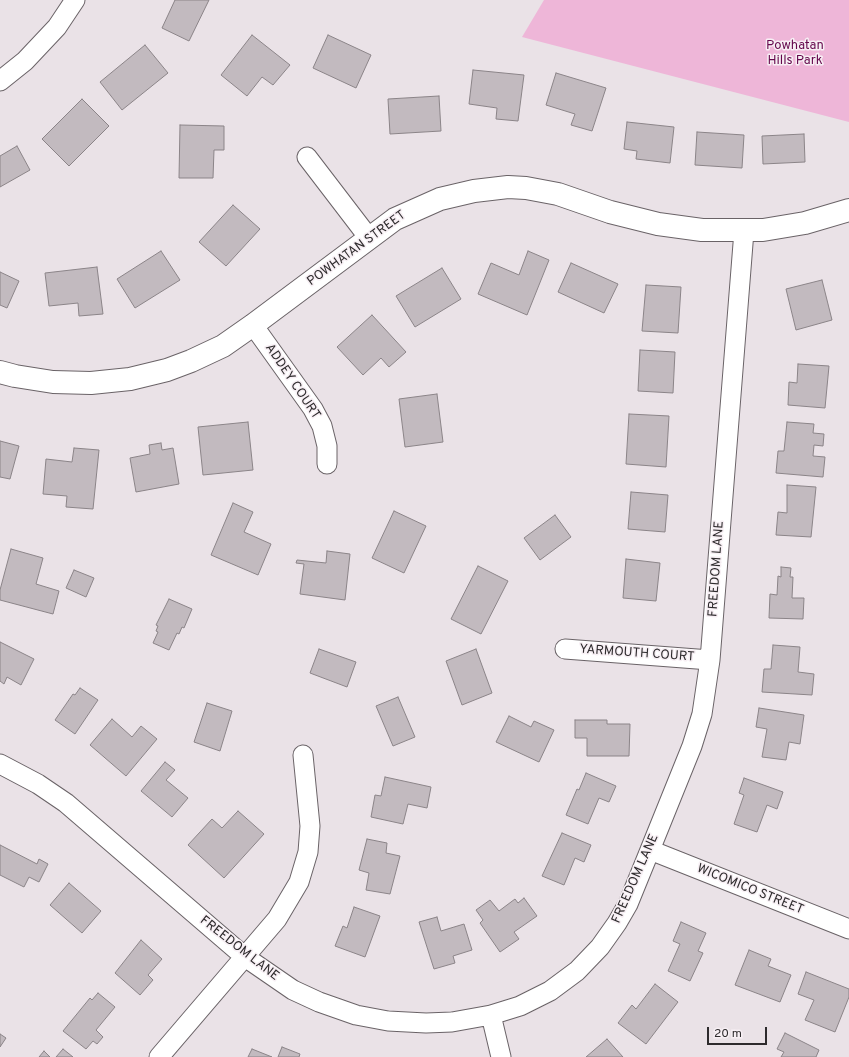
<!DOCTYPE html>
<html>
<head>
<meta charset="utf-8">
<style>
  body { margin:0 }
  #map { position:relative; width:849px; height:1057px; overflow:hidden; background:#eae2e7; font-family:Overpass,sans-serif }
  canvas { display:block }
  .scale { position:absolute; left:707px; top:1027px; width:60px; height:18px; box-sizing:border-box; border:2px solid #2e2b2d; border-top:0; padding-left:5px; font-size:12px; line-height:14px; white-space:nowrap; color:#2e2b2d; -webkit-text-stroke:3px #f7eff4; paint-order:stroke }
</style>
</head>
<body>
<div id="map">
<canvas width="849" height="1057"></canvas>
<div class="scale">20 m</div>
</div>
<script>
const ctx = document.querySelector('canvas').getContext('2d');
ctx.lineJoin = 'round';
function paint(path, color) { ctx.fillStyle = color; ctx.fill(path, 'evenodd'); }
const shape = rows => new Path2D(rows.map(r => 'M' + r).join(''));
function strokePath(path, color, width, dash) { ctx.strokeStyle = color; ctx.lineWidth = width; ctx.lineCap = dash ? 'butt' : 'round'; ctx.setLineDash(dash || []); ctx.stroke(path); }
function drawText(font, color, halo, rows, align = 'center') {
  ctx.font = font + ' Overpass,sans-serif'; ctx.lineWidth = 3; ctx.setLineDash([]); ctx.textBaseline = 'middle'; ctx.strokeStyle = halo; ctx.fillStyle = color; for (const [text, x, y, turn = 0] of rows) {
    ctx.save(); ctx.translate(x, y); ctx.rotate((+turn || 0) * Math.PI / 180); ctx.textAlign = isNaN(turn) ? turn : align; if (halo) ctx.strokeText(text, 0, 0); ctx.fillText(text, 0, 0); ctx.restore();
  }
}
paint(shape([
  [544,0,849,0,849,122,522,37]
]), '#eeb6d8');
const building = shape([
  [175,0,209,0,189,41,162,28,175,0],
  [252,35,290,65,273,85,262,77,247,96,221,75,252,35],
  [328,35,371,55,356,88,313,68,328,35],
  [145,45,168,73,122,110,100,82,145,45],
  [473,70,524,75,518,121,496,119,497,108,469,104,473,70],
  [556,73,606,88,592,131,571,125,575,114,546,105,556,73],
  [439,96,441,131,390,134,388,99,439,96],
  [82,99,109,126,69,166,42,139,82,99],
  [627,122,674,127,670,163,636,159,637,151,624,149,627,122],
  [180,125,224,126,224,150,214,150,213,178,179,178,180,125],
  [697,132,744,135,742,168,695,165,697,132],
  [804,134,805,162,763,164,762,136,804,134],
  [17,146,30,170,0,187,0,156,17,146],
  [233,205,260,229,226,266,199,242,233,205],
  [161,251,180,280,135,308,117,279,161,251],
  [528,251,549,260,527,315,478,294,491,263,519,275,528,251],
  [571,263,618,284,604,313,558,292,571,263],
  [97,267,103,314,79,316,78,303,49,306,45,273,97,267],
  [442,268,461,299,415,327,396,296,442,268],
  [0,272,19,281,7,308,0,305,0,272],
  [822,280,832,320,796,330,786,289,822,280],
  [646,285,681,287,678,333,642,331,646,285],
  [372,315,406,352,389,367,381,358,363,375,337,347,372,315],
  [640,350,675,352,673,393,638,391,640,350],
  [798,364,829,366,825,408,788,405,789,382,797,383,798,364],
  [437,394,443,442,405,447,399,399,437,394],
  [629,414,669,416,666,467,626,464,629,414],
  [248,422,253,470,203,475,198,427,248,422],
  [787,422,814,424,813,433,824,434,823,446,814,445,813,456,825,457,823,477,776,473,778,451,784,451,787,422],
  [0,441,19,446,10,479,0,477,0,441],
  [161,443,162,450,173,448,179,484,136,492,130,458,150,454,149,445,161,443],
  [74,448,99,450,93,509,66,507,67,496,43,494,46,459,72,462,74,448],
  [787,485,816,487,811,537,776,535,778,512,787,513,787,485],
  [631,492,668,495,665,532,628,529,631,492],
  [233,503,253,512,244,532,271,544,258,575,211,555,233,503],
  [394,511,426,526,404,573,372,558,394,511],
  [555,515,571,537,540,560,524,538,555,515],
  [11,549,43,558,36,584,59,591,53,614,0,600,0,590,11,549],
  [327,551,350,554,345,600,300,594,304,564,296,563,297,560,326,563,327,551],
  [626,559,660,563,656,601,623,598,626,559],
  [478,566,508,581,481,634,451,619,478,566],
  [781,567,791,568,790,577,793,577,792,598,804,598,803,619,769,618,770,594,777,595,778,576,781,577,781,567],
  [74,570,94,578,86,597,66,588,74,570],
  [169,599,192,609,184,628,182,627,179,634,177,633,169,650,153,643,158,632,156,631,158,626,156,625,169,599],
  [0,642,34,659,21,685,7,677,4,684,0,681,0,642],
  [773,645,800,647,798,672,814,674,812,695,762,692,764,669,771,669,773,645],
  [319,649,356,662,347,687,310,673,319,649],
  [476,649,492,693,462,705,446,661,476,649],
  [80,688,98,700,75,734,55,720,73,694,75,695,80,688],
  [398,697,415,737,393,746,376,706,398,697],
  [207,703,232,711,220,751,194,742,207,703],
  [759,708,804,715,800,744,789,742,786,760,762,757,767,729,756,727,759,708],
  [509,716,531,727,534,721,554,730,539,762,496,742,509,716],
  [112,719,132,737,141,726,157,739,126,776,90,745,112,719],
  [575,720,607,720,607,724,630,724,629,756,587,756,587,738,575,738,575,720],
  [165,762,175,770,166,780,188,798,172,817,141,791,165,762],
  [586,773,616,786,609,802,599,798,588,824,566,815,577,789,579,790,586,773],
  [385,777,431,787,427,808,408,804,403,824,371,817,375,795,381,796,385,777],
  [744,778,783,792,777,809,767,805,757,832,734,824,744,795,739,793,744,778],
  [238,811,264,834,224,878,188,845,212,819,222,828,238,811],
  [562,833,591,845,584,862,575,858,564,885,542,876,562,833],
  [367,839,387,843,386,853,400,856,390,894,366,890,369,873,359,870,367,839],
  [0,845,37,864,39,859,48,864,39,882,29,877,24,887,0,875,0,845],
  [69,883,101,911,82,933,50,905,69,883],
  [524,898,537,916,514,932,519,939,500,952,480,923,483,920,476,910,490,900,499,911,515,899,518,903,524,898],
  [354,907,380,916,365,957,335,946,343,926,347,928,354,907],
  [437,917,441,931,464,924,472,950,453,956,455,963,434,969,419,922,437,917],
  [681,922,706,933,698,951,703,953,690,981,668,971,680,944,673,941,681,922],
  [141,940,162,959,148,975,153,980,140,995,115,973,141,940],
  [749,950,771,959,768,966,791,975,780,1002,735,985,749,950],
  [806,972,849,989,849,997,835,1032,805,1020,814,1000,798,994,806,972],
  [655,984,678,1002,646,1044,618,1023,632,1005,636,1009,655,984],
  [98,993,115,1007,96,1030,103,1037,97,1044,93,1041,86,1049,63,1031,90,998,92,1000,98,993],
  [785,1033,819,1050,816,1057,781,1057,784,1052,777,1049,785,1033],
  [0,1034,6,1038,0,1047,0,1034],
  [607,1039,623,1057,586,1057,607,1039],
  [282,1047,300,1054,299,1057,278,1057,282,1047],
  [63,1049,73,1057,56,1057,63,1049],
  [252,1049,272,1057,248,1057,252,1049],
  [44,1051,50,1057,39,1057,44,1051]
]);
paint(building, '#c2babf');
strokePath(building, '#8b8488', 1);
const minor = shape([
  [0,81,25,61,57,27,75,0],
  [307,157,369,238],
  [253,325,313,409,322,426,327,446,327,464],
  [565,649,710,660],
  [0,764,38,784,66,803,245,957,293,990,319,1002,356,1015,388,1021,426,1023,452,1022,491,1015,520,1006,550,991,577,971,600,947,617,923,628,904,650,850,692,746,702,714,710,660,744,231],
  [650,850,849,929],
  [491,1015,501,1057],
  [159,1057,277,919,299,882,308,852,310,826,303,755]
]);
const tertiary = shape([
  [0,372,15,376,53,382,91,383,130,379,167,370,191,361,223,346,253,325,395,219,440,199,474,191,508,187,526,188,558,194,610,212,658,224,702,230,763,230,805,223,849,210]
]);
strokePath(minor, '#6a6367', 21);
strokePath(tertiary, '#6a6367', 24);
strokePath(minor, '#fff', 19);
strokePath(tertiary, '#fff', 22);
drawText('13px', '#64074c', '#f7eff4', [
  ["Powhatan",795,46],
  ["Hills Park",795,61]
]);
drawText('13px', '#2e2b2d', '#f7eff4', [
  ["POWHATAN STREET",357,249,-36],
  ["ADDEY COURT",292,382,56],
  ["FREEDOM LANE",717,569,-86],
  ["YARMOUTH COURT",637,654,4],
  ["FREEDOM LANE",636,879,-66],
  ["WICOMICO STREET",750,890,22],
  ["FREEDOM LANE",239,949,38]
]);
</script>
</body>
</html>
